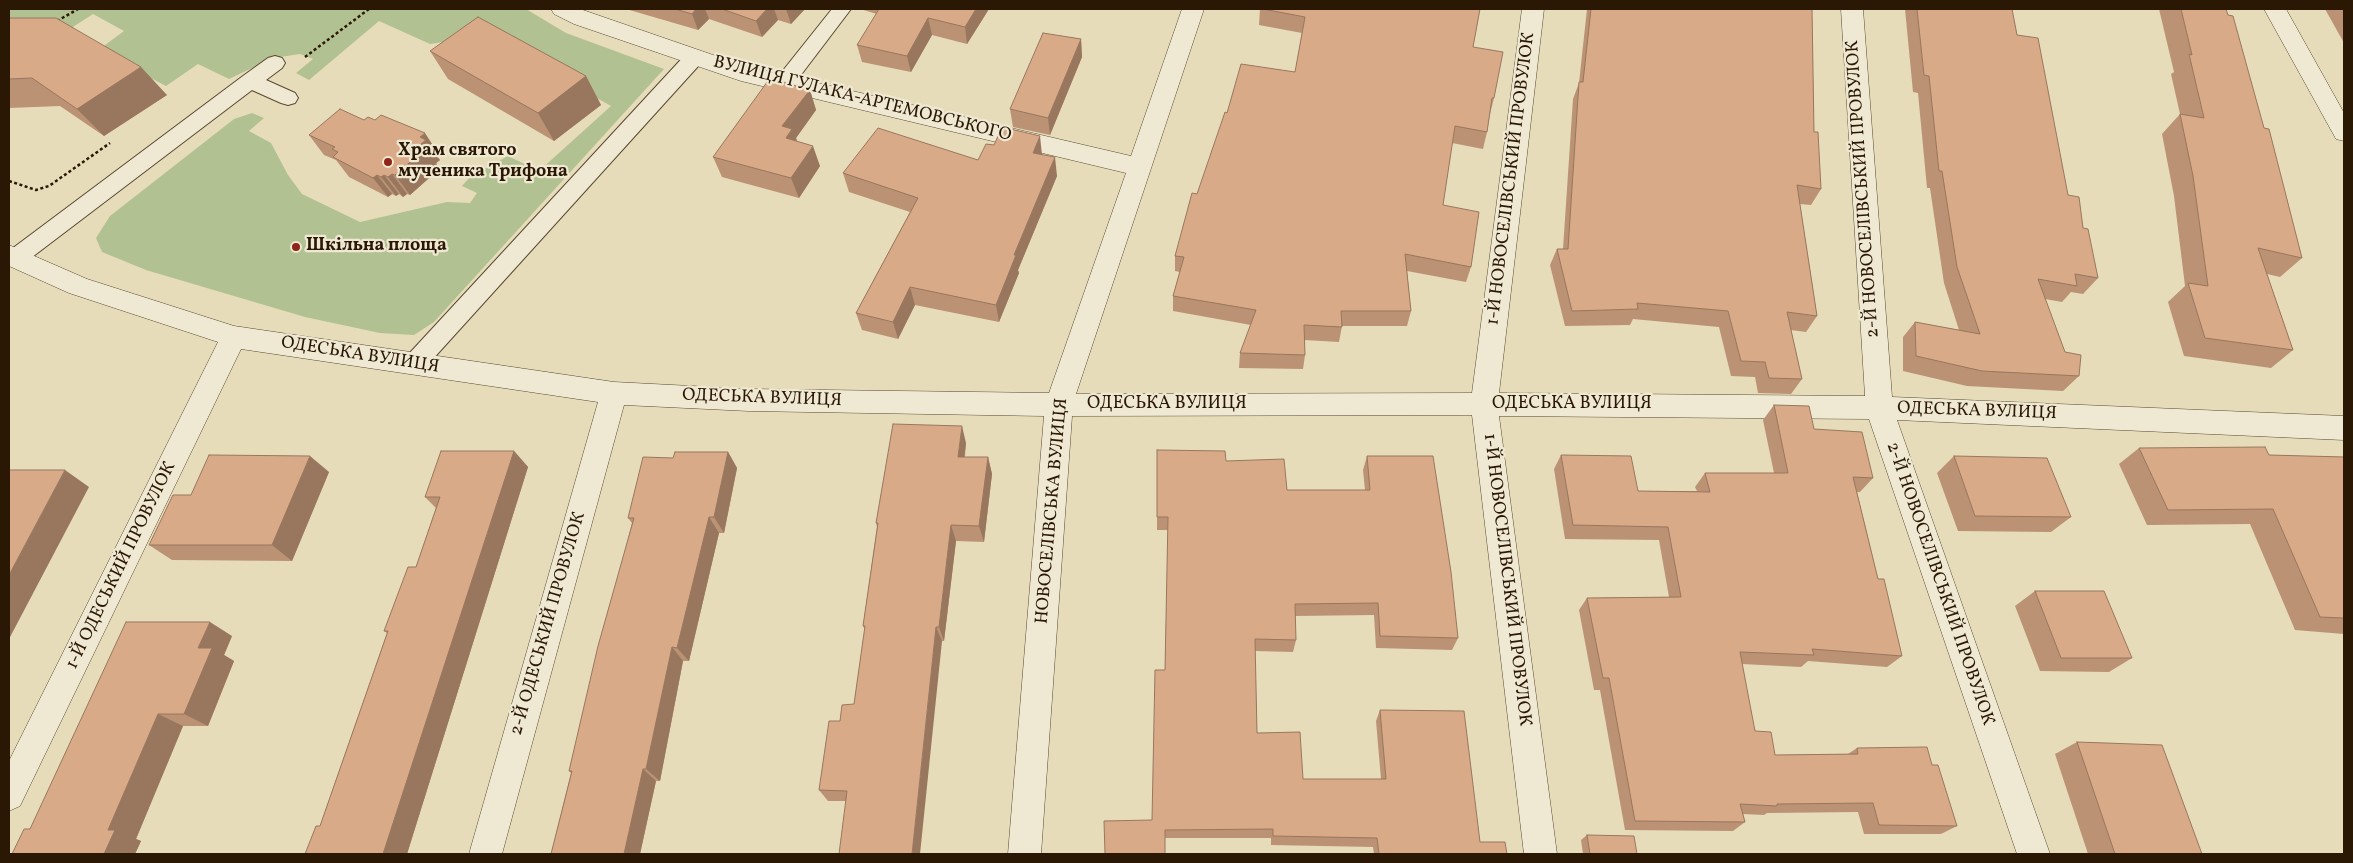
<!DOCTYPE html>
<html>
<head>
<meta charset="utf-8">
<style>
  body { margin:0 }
  #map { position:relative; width:2353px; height:863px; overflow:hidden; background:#e6dcb9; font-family:Vollkorn,serif }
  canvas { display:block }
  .frame { position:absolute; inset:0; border:10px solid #2a1804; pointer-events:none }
</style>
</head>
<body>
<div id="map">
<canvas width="2353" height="863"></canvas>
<div class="frame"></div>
</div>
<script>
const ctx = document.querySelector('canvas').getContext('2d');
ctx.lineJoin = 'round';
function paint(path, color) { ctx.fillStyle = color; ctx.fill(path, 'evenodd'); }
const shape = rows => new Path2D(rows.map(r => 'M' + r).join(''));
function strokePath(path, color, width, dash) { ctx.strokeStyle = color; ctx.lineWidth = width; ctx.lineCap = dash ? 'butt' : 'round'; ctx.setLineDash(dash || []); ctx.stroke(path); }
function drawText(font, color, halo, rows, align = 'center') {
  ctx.font = font + ' Vollkorn,serif'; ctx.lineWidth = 4.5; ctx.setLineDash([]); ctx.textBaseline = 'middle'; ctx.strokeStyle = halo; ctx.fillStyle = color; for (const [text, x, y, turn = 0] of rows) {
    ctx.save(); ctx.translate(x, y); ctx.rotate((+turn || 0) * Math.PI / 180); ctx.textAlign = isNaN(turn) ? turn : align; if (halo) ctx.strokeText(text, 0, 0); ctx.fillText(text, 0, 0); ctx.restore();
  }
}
paint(shape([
  [9,9,526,9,566,33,664,69,434,322,414,335,380,333,305,317,146,270,102,252,96,238,110,216,234,119,252,113,264,118,249,131,271,143,288,175,302,194,360,222,447,202,470,203,477,193,462,186,470,177,508,156,539,171,611,106,494,40,479,40,458,31,443,42,430,44,379,21,309,80,296,73,313,59,300,54,273,58,229,79,198,64,166,86,103,53,105,45,124,31,93,14,62,34,9,52]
]), '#b2c191');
const service = shape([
  [832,9,851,9,791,88,784,90,777,88,774,83,777,78,832,9],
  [694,51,701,53,704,58,701,63,422,371,414,373,406,371,403,364,406,357,687,53,694,51],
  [275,56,282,58,285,63,282,68,266,80,295,93,298,98,295,103,288,105,281,103,252,90,23,264,15,266,9,264,9,251,243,76,268,58,275,56]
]);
const minor = shape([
  [551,9,580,9,745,66,1131,156,1182,9,1204,9,1076,394,1472,393,1522,9,1544,9,1499,393,1865,396,1841,9,1863,9,1892,397,2344,416,2344,440,1897,420,2050,854,2017,854,1869,419,1499,416,1557,854,1524,854,1472,415,1072,416,1041,854,1008,854,1044,416,749,411,624,405,502,854,469,854,598,402,241,349,20,806,9,811,9,761,218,342,69,293,9,266,9,245,87,279,234,326,614,382,749,389,1049,393,1126,173,741,81,574,24,554,14,551,9],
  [2264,9,2286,9,2344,113,2344,141,2336,139,2264,9]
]);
strokePath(service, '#594931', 2);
strokePath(minor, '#594931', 1);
strokePath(shape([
  [57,21,78,9],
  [305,57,369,9],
  [9,181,36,190,49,186,110,143]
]), '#2a1804', 2.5, [3, 2.5]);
paint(service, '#efe8d2');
paint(minor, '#efe8d2');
paint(shape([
  [626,9,805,9,791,24,778,20,762,37,709,19,698,30],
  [860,9,989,9,967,44,932,35,911,72,862,62,857,45,877,14],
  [1260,9,1480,9,1473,47,1494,98,1490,114,1487,132,1483,149,1452,143,1443,205,1471,267,1466,282,1407,271,1411,311,1407,326,1342,326,1339,342,1304,340,1305,355,1303,369,1239,368,1240,353,1251,325,1173,311,1173,296,1180,272,1175,271,1175,256,1227,113,1295,72,1302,33,1259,25],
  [1587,9,1812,9,1814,132,1821,189,1811,205,1800,204,1817,316,1806,332,1791,330,1802,379,1791,394,1758,393,1755,377,1731,376,1719,327,1633,319,1630,325,1565,326,1550,265,1557,249,1563,249,1573,99,1579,83],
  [1905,9,2012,9,2017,35,2068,195,2083,228,2098,278,2083,294,2071,292,2062,302,2045,299,2065,352,2079,376,2063,391,1967,386,1903,371,1903,337,1915,322,1959,330,1944,283,1930,188,1927,188,1918,93,1913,92],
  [2159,9,2226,9,2264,128,2302,258,2280,277,2267,274,2293,350,2271,368,2184,356,2168,302,2185,286,2174,196,2162,134,2180,114,2171,74,2174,72],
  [2325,9,2344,9,2344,43],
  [9,18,167,95,104,136,60,106,9,108],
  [1081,39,1082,57,1050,135,1013,127,1010,109],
  [430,51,586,76,601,105,554,141,448,79],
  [810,90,816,110,796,138,797,141,820,166,799,198,722,177,713,157],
  [364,120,438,153,436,155,440,160,436,163,438,166,435,168,437,171,410,195,407,194,403,197,399,194,396,196,392,194,388,197,349,177,336,160,324,155,309,135],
  [1042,155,1057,176,1018,270,1019,273,999,322,915,305,898,339,862,330,856,313,910,212,849,192,843,173],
  [1774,405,1814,429,1873,478,1860,492,1857,492,1878,579,1902,656,1887,667,1808,661,1801,667,1742,664,1755,731,1775,755,1848,754,1857,748,1932,765,1957,826,1941,834,1864,834,1858,812,1767,813,1764,815,1743,814,1745,822,1733,831,1625,830,1600,690,1594,690,1579,610,1587,598,1669,597,1659,540,1565,539,1554,469,1561,455,1638,491,1697,491,1695,487,1705,473,1774,473,1763,420],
  [966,443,965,457,988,457,992,474,984,542,956,541,944,641,942,641,846,801,828,801,819,790,840,721,854,704,865,630,863,626,877,527,876,523],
  [2139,448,2269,455,2344,457,2344,634,2295,630,2250,524,2147,525,2119,464],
  [514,451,528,467,407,854,305,854,320,826,387,633,384,631,416,567,436,508,425,497],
  [728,452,737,468,724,533,719,533,689,661,683,661,660,781,656,781,640,854,551,854,571,773,569,771,632,523,628,518,673,458],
  [1367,456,1458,638,1452,650,1376,648,1374,615,1295,616,1296,640,1293,652,1255,651,1257,733,1303,779,1381,779,1376,721,1380,710,1480,842,1507,854,1374,854,1373,847,1271,845,1271,838,1165,838,1152,820,1165,670,1168,530,1157,530,1157,517,1226,461,1287,490,1365,490,1363,470],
  [1954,456,2071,517,2051,532,1958,531,1937,473],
  [329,472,292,561,172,560,149,545,191,495],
  [2035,591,2132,658,2109,672,2040,671,2015,606],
  [232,636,224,655,234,661,208,726,183,726,136,839,141,841,135,854,12,854,30,829],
  [2077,742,2202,854,2088,854,2055,754],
  [1587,835,1637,854,1583,854,1581,840]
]), '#bb9274');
paint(shape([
  [696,9,705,9,709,19,698,30,692,14],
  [767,9,774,9,778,20,762,37,756,21],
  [786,9,805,9,791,24],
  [976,9,989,9,967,44,965,27],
  [928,18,932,35,911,72,907,56],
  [1081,39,1082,57,1050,135,1048,118],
  [141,67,167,95,104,136,77,109],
  [586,76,601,105,554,141,538,113],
  [810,90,816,110,796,138,799,149,793,158,782,126],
  [425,133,438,153,436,155,440,160,436,163,438,166,435,168,437,171,410,195,395,175,420,150,421,144,420,137],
  [1040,136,1042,155,1033,153],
  [813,146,820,166,799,198,791,178],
  [1055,157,1057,176,1018,270,1019,273,999,322,996,305,1014,255],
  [392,174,407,194,403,197,388,177],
  [377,175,392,194,388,197,373,178],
  [384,175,399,194,396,196,381,177],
  [910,287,915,305,898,339,893,322],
  [962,426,966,443,962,473,958,457],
  [514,451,528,467,407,854,383,854],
  [728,452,737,468,724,533,714,517],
  [310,456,329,472,292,561,272,545],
  [988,457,992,474,984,542,979,526],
  [65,470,89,487,9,639,9,575],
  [709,517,719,533,689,661,677,648],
  [951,525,956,541,944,641,939,627],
  [210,622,232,636,224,655,234,661,208,726,184,714,198,648],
  [936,627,942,641,920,854,912,854],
  [672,647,683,661,660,781,646,769],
  [158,714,183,726,136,839,141,841,135,854,104,854,108,830],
  [643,769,656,781,640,854,624,854]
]), '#98775e');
const building = shape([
  [675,9,696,9,692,14,675,9],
  [722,9,767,9,756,21,722,9],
  [879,9,976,9,965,27,928,18,907,56,857,45,879,9],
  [1263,9,1480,9,1473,47,1503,52,1494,98,1492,98,1487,132,1455,126,1443,205,1479,212,1471,267,1405,254,1411,311,1341,311,1342,327,1304,325,1305,355,1240,353,1256,310,1173,296,1184,257,1175,256,1192,193,1197,194,1225,112,1227,113,1241,64,1295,72,1305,17,1263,9],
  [1591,9,1812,9,1814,132,1818,132,1821,189,1797,185,1817,316,1787,312,1802,379,1769,378,1765,362,1741,361,1728,311,1637,303,1638,309,1572,311,1557,249,1568,249,1579,82,1583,82,1591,9],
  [1917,9,2012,9,2017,35,2038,38,2068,195,2079,197,2083,228,2088,229,2098,278,2075,274,2077,286,2038,279,2065,352,2081,355,2079,376,1982,371,1916,356,1915,322,1980,334,1957,267,1942,171,1939,171,1929,76,1924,75,1917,9],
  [2181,9,2226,9,2228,15,2233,16,2264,128,2269,129,2302,258,2258,248,2293,350,2205,338,2188,283,2208,286,2193,176,2180,114,2204,118,2189,54,2192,55,2181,9],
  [478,17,586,76,538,113,430,51,478,17],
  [9,18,56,18,141,67,77,109,32,78,9,79,9,18],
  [1043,33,1081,39,1048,118,1010,109,1043,33],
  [770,78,810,90,782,126,792,129,786,138,813,146,791,178,713,157,770,78],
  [340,109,364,120,368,117,375,120,381,115,425,133,420,137,426,140,421,144,424,146,420,150,423,151,395,175,392,174,388,177,384,175,381,177,377,175,373,178,333,157,338,152,332,149,335,147,309,135,340,109],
  [1002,127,1040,136,1033,153,1055,157,1014,255,1016,255,996,305,910,287,893,322,856,313,918,198,843,173,878,128,978,160,986,144,994,145,1002,127],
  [1774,405,1809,406,1814,429,1862,432,1873,478,1853,477,1878,579,1884,579,1902,656,1812,649,1814,655,1740,652,1755,731,1771,732,1775,755,1858,754,1857,748,1927,747,1932,765,1938,765,1957,826,1879,825,1873,803,1777,804,1777,806,1740,804,1745,822,1635,821,1609,678,1603,678,1587,598,1681,597,1668,527,1573,525,1561,455,1631,456,1638,491,1710,492,1705,473,1788,473,1774,405],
  [893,424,962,426,958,457,988,457,979,526,951,525,939,627,936,627,912,854,839,854,847,791,819,790,829,721,840,721,842,705,854,704,865,626,863,626,878,523,876,523,893,424],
  [2265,447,2269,455,2344,457,2344,618,2320,617,2273,509,2168,510,2139,448,2265,447],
  [1157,450,1225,451,1226,461,1284,459,1287,490,1370,490,1367,456,1433,456,1451,572,1458,638,1380,636,1378,603,1295,604,1296,640,1255,639,1257,733,1300,732,1303,779,1386,779,1380,710,1464,711,1480,842,1505,842,1507,854,1379,854,1377,838,1273,836,1273,829,1165,830,1165,854,1105,854,1104,821,1152,820,1155,670,1165,670,1168,517,1157,517,1157,450],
  [441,451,514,451,383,854,305,854,316,826,320,826,388,631,384,631,408,567,416,567,440,497,425,497,441,451],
  [675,452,728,452,714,517,709,517,677,648,672,647,646,769,643,769,624,854,551,854,572,771,569,771,598,646,634,518,628,518,643,457,673,458,675,452],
  [209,455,310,456,272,545,149,545,173,495,191,495,209,455],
  [1954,456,2047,458,2071,517,1975,516,1954,456],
  [9,470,65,470,9,575,9,470],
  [2035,591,2104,591,2132,658,2061,658,2035,591],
  [126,622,210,622,198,648,212,648,184,714,158,714,108,830,115,830,104,854,12,854,24,829,30,829,126,622],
  [2077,742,2162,745,2202,854,2115,854,2077,742],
  [1587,835,1634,836,1637,854,1590,854,1587,835]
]);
paint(building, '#d9aa87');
strokePath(building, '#98775e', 1);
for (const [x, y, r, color] of [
  [388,162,5,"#8f2418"],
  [296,247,5,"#8f2418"]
]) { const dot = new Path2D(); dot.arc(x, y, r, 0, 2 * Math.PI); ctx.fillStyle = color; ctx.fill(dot); strokePath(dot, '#efe8d2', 2); }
drawText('18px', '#2a1804', '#efe8d2', [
  ["ВУЛИЦЯ ГУЛАКА-АРТЕМОВСЬКОГО",862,100,14],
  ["1-Й НОВОСЕЛІВСЬКИЙ ПРОВУЛОК",1512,179,-83],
  ["2-Й НОВОСЕЛІВСЬКИЙ ПРОВУЛОК",1864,189,-94],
  ["ОДЕСЬКА ВУЛИЦЯ",360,356,9],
  ["ОДЕСЬКА ВУЛИЦЯ",762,399,2],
  ["ОДЕСЬКА ВУЛИЦЯ",1167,405],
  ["ОДЕСЬКА ВУЛИЦЯ",1572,405],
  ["ОДЕСЬКА ВУЛИЦЯ",1977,412,2],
  ["НОВОСЕЛІВСЬКА ВУЛИЦЯ",1053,511,-85],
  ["1-Й ОДЕСЬКИЙ ПРОВУЛОК",122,566,-64],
  ["1-Й НОВОСЕЛІВСЬКИЙ ПРОВУЛОК",1506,580,83],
  ["2-Й НОВОСЕЛІВСЬКИЙ ПРОВУЛОК",1939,584,71],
  ["2-Й ОДЕСЬКИЙ ПРОВУЛОК",549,624,-74]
]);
drawText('bold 18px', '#2a1804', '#efe8d2', [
  ["Храм святого",398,152],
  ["мученика Трифона",398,173],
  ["Шкільна площа",306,247]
], 'left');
</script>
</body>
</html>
